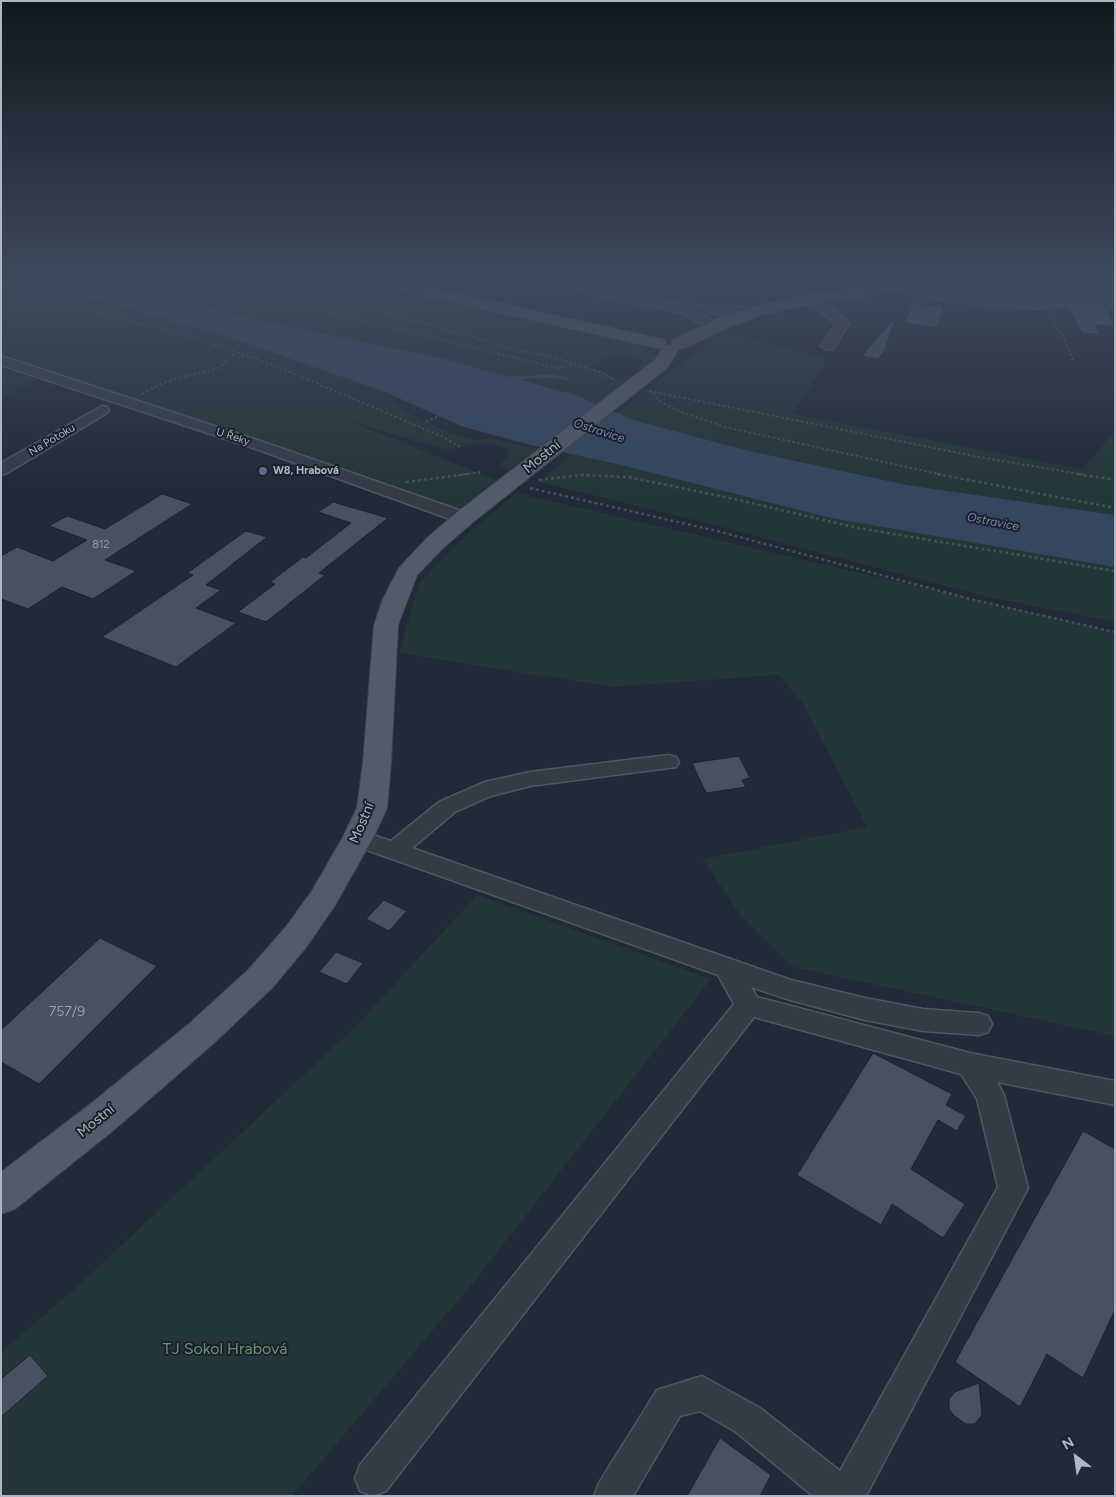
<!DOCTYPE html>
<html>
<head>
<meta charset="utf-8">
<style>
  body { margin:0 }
  #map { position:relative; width:1116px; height:1497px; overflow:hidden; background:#212a37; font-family:Figtree,sans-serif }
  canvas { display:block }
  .frame { position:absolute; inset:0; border:2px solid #afb7c4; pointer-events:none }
  .north { position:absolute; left:1051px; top:1432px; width:50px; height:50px; -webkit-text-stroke:4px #1a212c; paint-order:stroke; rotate:330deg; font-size:14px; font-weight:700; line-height:20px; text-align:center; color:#afb7c4 }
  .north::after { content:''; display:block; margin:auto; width:18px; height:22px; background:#afb7c4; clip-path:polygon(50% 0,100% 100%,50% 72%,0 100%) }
</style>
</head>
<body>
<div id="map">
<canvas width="1116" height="1497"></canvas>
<div class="frame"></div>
<div class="north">N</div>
</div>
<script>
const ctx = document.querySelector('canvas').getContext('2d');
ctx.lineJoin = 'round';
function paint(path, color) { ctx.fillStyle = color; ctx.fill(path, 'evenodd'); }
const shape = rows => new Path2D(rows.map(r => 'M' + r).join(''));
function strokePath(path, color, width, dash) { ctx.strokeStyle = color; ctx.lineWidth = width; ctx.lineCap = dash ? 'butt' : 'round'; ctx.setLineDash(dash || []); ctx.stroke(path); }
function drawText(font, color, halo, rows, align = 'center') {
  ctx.font = font + ' Figtree,sans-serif'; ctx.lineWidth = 4; ctx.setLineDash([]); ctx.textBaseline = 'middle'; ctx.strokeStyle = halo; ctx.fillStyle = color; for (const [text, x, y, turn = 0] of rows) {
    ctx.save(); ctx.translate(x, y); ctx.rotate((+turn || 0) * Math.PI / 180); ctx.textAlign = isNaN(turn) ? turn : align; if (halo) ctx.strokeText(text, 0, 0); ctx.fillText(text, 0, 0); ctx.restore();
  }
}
paint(shape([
  [1,283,34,283,228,337,385,392,400,406,398,408,443,430,472,440,489,439,540,449,508,470,499,465,509,455,509,450,502,446,490,443,470,444,448,450,349,421,494,479,496,481,461,508,445,508,1,360],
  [131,283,368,283,640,344,650,350,657,358,655,363,641,370,636,370,644,360,611,354,590,368,600,370,630,384,594,404,576,395,441,358,238,316],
  [723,332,828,359,793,414,1083,469,1115,431,1115,515,907,485,745,450,634,420,616,413],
  [1,369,38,379,1,400],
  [572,454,1115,567,1115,622,983,596,710,524,539,482],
  [516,493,1115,632,1115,1036,793,967,741,916,703,859,867,827,802,702,778,675,612,687,399,653,419,583,471,531],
  [477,895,711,979,473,1283,292,1496,1,1496,1,1352,80,1284,356,1026]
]), '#233638');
paint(shape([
  [35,283,131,283,238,316,441,358,576,395,634,420,745,450,907,485,1115,515,1115,567,831,518,617,464,526,444,461,426,385,392,228,337]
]), '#35465e');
strokePath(shape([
  [513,378,554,376,567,379]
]), '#35465e', 3);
const building = shape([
  [1036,283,1083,283,1115,291,1115,307,1108,313,1115,326,1096,325,1099,334,1082,333,1069,309,1051,308,1051,304,1036,283],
  [913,303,944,307,937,328,904,323,913,303],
  [896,316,884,352,878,359,862,356,896,316],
  [162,494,192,504,105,560,136,571,93,599,62,587,28,609,1,599,1,556,17,547,53,561,87,540,49,526,67,516,105,529,162,494],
  [333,502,388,518,319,573,325,575,266,622,238,612,275,584,270,582,303,557,306,558,351,523,318,512,333,502],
  [246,531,267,537,206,585,221,590,196,608,236,623,176,667,102,637,193,575,187,573,246,531],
  [739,756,750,778,742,780,746,787,706,793,692,763,739,756],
  [384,900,407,911,389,931,366,919,384,900],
  [100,938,157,966,39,1084,1,1062,1,1030,100,938],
  [336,952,363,963,347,984,319,972,336,952],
  [873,1053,952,1094,946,1105,966,1116,957,1131,938,1120,911,1169,965,1204,943,1238,892,1204,881,1225,797,1175,873,1053],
  [1083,1131,1115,1149,1115,1310,1083,1378,1047,1354,1020,1407,955,1362,1083,1131],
  [30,1355,48,1376,1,1417,1,1379,30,1355],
  [979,1383,982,1415,975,1424,966,1424,953,1415,949,1408,949,1399,955,1392,979,1383],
  [720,1438,771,1475,760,1496,687,1496,720,1438]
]);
paint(building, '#475161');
strokePath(building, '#1c232e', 1);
const minor = shape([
  [567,283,585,283,614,292,684,305,757,307,763,311,757,315,699,313,719,325,720,328,714,332,680,312,608,298,569,286,567,283],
  [932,283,953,284,978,296,1034,301,1022,283,1034,283,1049,305,1043,309,946,301,927,296,922,289,932,283],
  [935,290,947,290,954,294,946,293,935,290],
  [815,295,819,296,849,323,833,349,828,350,821,346,836,324,811,302,809,299,811,296,815,295],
  [1,356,266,443,470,514,472,518,470,522,464,523,458,522,256,449,1,365,1,356],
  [102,406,107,407,109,410,107,413,7,473,1,475,1,463,102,406],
  [668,755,676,757,679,762,676,767,530,786,491,796,455,812,412,848,791,980,865,998,923,1009,979,1013,988,1016,992,1024,988,1032,979,1035,923,1031,865,1020,790,1000,751,987,757,997,970,1053,1115,1081,1115,1105,997,1082,1004,1095,1028,1188,866,1496,813,1496,736,1432,700,1411,680,1416,633,1496,594,1496,599,1483,657,1390,702,1376,760,1408,840,1471,998,1187,977,1099,961,1074,754,1017,386,1491,373,1496,360,1491,355,1478,360,1465,734,1004,718,975,350,844,346,838,350,832,358,830,391,841,439,802,485,782,530,772,668,755]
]);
const major = shape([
  [381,283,410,283,657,338,663,339,666,343,663,346,671,345,673,340,719,318,757,306,795,297,884,283,921,283,918,286,913,288,795,307,762,315,731,326,685,348,677,349,678,350,668,367,472,523,443,548,417,575,398,625,391,763,387,808,373,838,334,907,307,946,273,987,214,1043,115,1129,15,1209,1,1214,1,1172,89,1105,190,1023,249,969,285,928,312,891,343,837,357,808,363,763,374,625,383,599,399,568,427,538,456,513,655,360,663,347,657,348,389,288,384,286,381,283]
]);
strokePath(minor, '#4f5762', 3);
strokePath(major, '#3e4551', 2);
strokePath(shape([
  [211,283,253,290,298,305,557,368,575,364],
  [280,283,515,349,556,358,600,372,615,380],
  [1,287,189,336,271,364,441,436,460,447],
  [1049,314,1064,337,1074,363],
  [649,391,979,457,1085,475],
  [653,393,659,401,681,412,725,427,943,475],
  [142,394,165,382,219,368,236,352],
  [426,422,439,416],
  [458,475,480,472]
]), '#405356', 2, [2.5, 2.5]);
strokePath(shape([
  [937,474,1115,508],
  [1078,474,1115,480],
  [539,480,581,475,628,477,739,500,858,528,1115,571],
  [406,482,468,474],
  [530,488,717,531,974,600,1115,632]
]), '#405356', 2.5, [3, 3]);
paint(minor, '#343c48');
paint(major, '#525b68');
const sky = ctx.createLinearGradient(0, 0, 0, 493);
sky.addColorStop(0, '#12171e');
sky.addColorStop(0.57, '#3d4a5e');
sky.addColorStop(1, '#3d4a5e00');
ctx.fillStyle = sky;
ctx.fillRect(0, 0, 1116, 493);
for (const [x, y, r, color] of [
  [263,471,5,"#5c6f8a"]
]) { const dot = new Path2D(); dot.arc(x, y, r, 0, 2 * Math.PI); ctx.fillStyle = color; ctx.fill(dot); strokePath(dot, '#1a212c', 2); }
drawText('11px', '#afb7c4', '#1a212c', [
  ["U Řeky",233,437,18],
  ["Na Potoku",52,440,-31]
]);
drawText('bold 11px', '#afb7c4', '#1a212c', [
  ["W8, Hrabová",273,471]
], 'left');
drawText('11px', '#959eab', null, [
  ["812",101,545]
]);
drawText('italic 12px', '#778eac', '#1a212c', [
  ["Ostravice",599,431,18],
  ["Ostravice",993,522,11]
]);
drawText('14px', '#afb7c4', '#1a212c', [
  ["Mostní",542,457,-39],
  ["Mostní",362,823,-67],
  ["Mostní",96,1121,-39]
]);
drawText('14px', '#959eab', null, [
  ["757/9",67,1012]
]);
drawText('16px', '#679471', '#1a212c', [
  ["TJ Sokol Hrabová",225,1349]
]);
</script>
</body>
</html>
